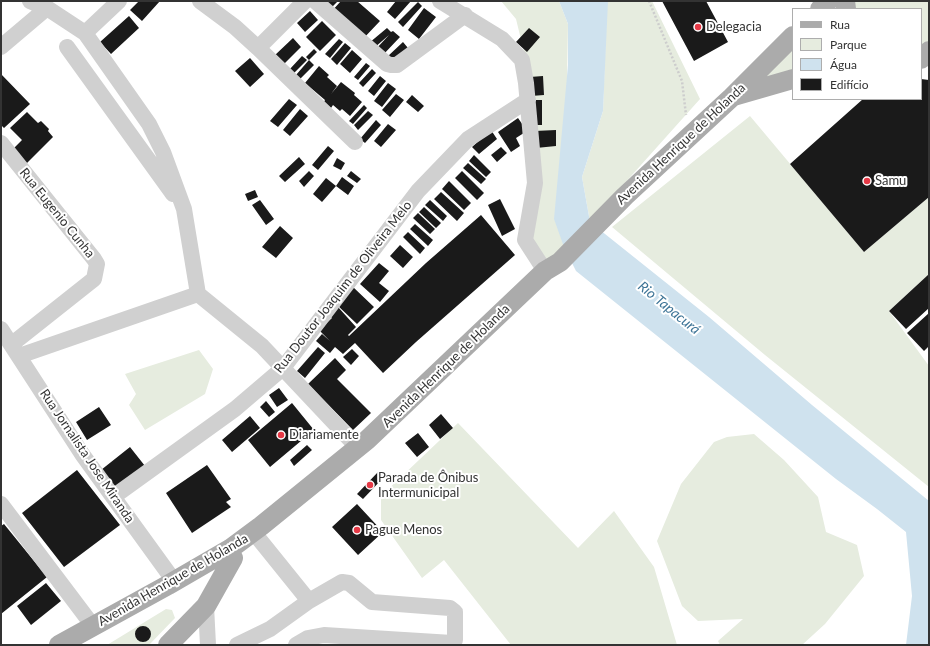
<!DOCTYPE html>
<html>
<head>
<meta charset="utf-8">
<style>
  body { margin:0 }
  #map { position:relative; width:930px; height:646px; overflow:hidden; background:#fff; font-family:Lato,sans-serif }
  canvas { display:block }
  .frame { position:absolute; inset:0; border:2px solid #333; pointer-events:none }
  .legend { position:absolute; left:792px; top:8px; width:130px; height:92px; box-sizing:border-box; background:#fff; border:1px solid #adadad; margin:0; padding:5px 7px; list-style:none; font-size:12px; color:#333 }
  .legend li { display:flex; align-items:center; gap:8px; height:20px }
  .legend b { width:20px; border:1px solid #adadad }
</style>
</head>
<body>
<div id="map">
<canvas width="930" height="646"></canvas>
<div class="frame"></div>
<ul class="legend">
<li><b style="height:5px;background:#ababab"></b>Rua</li>
<li><b style="height:11px;background:#e6ecdf"></b>Parque</li>
<li><b style="height:11px;background:#cfe2ee"></b>Água</li>
<li><b style="height:11px;background:#1a1a1a"></b>Edifício</li>
</ul>
</div>
<script>
const ctx = document.querySelector('canvas').getContext('2d');
ctx.lineJoin = 'round';
function paint(path, color) { ctx.fillStyle = color; ctx.fill(path, 'evenodd'); }
const shape = rows => new Path2D(rows.map(r => 'M' + r).join(''));
function strokePath(path, color, width, dash) { ctx.strokeStyle = color; ctx.lineWidth = width; ctx.lineCap = dash ? 'butt' : 'round'; ctx.setLineDash(dash || []); ctx.stroke(path); }
function drawText(font, color, halo, rows, align = 'center') {
  ctx.font = font + ' Lato,sans-serif'; ctx.lineWidth = 4; ctx.setLineDash([]); ctx.textBaseline = 'middle'; ctx.strokeStyle = halo; ctx.fillStyle = color; for (const [text, x, y, turn = 0] of rows) {
    ctx.save(); ctx.translate(x, y); ctx.rotate((+turn || 0) * Math.PI / 180); ctx.textAlign = isNaN(turn) ? turn : align; if (halo) ctx.strokeText(text, 0, 0); ctx.fillText(text, 0, 0); ctx.restore();
  }
}
paint(shape([
  [501,1,559,1,568,24,564,247,546,266,528,239,526,60,516,19],
  [607,1,652,1,700,99,590,222,582,177,603,111],
  [851,1,929,1,929,43,921,51,921,9,851,9],
  [793,41,793,73,756,78],
  [750,116,864,252,929,197,929,274,889,311,929,366,929,487,765,355,612,227],
  [199,350,213,369,205,394,145,430,129,405,136,394,125,374],
  [458,423,578,548,614,511,654,567,677,645,511,645,444,560,422,578,381,520,381,496],
  [754,434,784,460,818,497,826,532,857,545,864,576,825,624,802,645,720,645,718,641,743,619,698,621,682,606,657,541,681,484,714,442,727,437],
  [166,609,172,610,175,618,149,645,107,645]
]), '#e6ecdf');
paint(shape([
  [559,1,608,1,603,111,582,177,590,222,709,317,812,405,929,501,929,645,906,645,912,596,906,532,877,509,836,479,576,271,564,247,554,219,568,65,568,24]
]), '#cfe2ee');
paint(shape([
  [139,1,160,1,142,21,130,10],
  [324,1,338,1,331,8],
  [341,1,357,1,380,21,362,40,331,12],
  [396,1,411,1,395,19,387,12],
  [662,1,706,1,728,42,694,61],
  [418,2,422,6,403,27,398,22],
  [424,8,436,17,419,39,408,30],
  [310,11,318,20,305,32,297,23],
  [129,16,139,28,111,54,100,42],
  [322,21,336,35,320,51,306,37],
  [387,28,391,32,393,31,400,37,382,56,375,50,389,35,374,48,369,43],
  [529,28,540,37,527,52,516,42],
  [293,38,301,47,283,65,274,56],
  [339,39,343,42,330,58,325,54],
  [403,42,408,48,392,63,387,57],
  [345,43,351,48,337,65,331,59],
  [314,49,317,52,309,60,306,57],
  [352,50,362,59,350,73,340,64],
  [302,56,307,60,293,74,289,70],
  [250,58,264,74,250,87,235,71],
  [309,60,314,65,300,79,296,75],
  [366,63,370,66,358,80,354,77],
  [319,66,329,75,327,77,337,86,331,94,341,82,355,93,354,95,362,102,350,116,342,109,340,111,333,105,331,108,324,102,325,100,305,83],
  [372,69,376,73,363,87,359,83],
  [1,74,30,104,4,128,1,125],
  [380,76,386,81,374,96,368,91],
  [543,76,544,95,531,96,530,77],
  [921,79,929,80,929,197,864,252,790,164,863,99,921,99],
  [388,83,396,89,382,107,374,101],
  [396,94,404,100,390,117,382,110],
  [412,95,424,106,418,112,406,102],
  [289,99,297,105,278,127,270,121],
  [531,100,542,100,542,125,532,125],
  [364,105,367,108,353,124,349,121],
  [300,109,308,116,290,136,283,130],
  [368,111,373,115,358,130,354,125],
  [27,112,38,123,41,121,49,129,48,131,53,137,26,164,12,150,22,140,10,128],
  [518,118,527,131,516,138,520,146,511,152,498,132],
  [376,120,381,125,365,143,360,139],
  [388,124,396,130,381,147,374,141],
  [491,130,497,139,479,154,472,147],
  [556,130,556,146,536,148,535,131],
  [328,146,334,151,318,170,312,165],
  [501,147,507,153,497,162,491,155],
  [474,155,491,172,486,177,469,161],
  [299,157,305,164,285,182,279,176],
  [337,158,345,163,341,170,333,166],
  [468,163,486,179,481,184,463,168],
  [309,171,314,176,304,187,299,181],
  [351,171,361,179,357,183,347,176],
  [462,171,484,193,477,200,455,178],
  [342,177,354,186,348,195,336,186],
  [326,178,336,186,322,202,313,194],
  [449,181,471,203,464,210,442,189],
  [255,190,258,197,248,201,245,194],
  [441,192,464,213,457,221,434,199],
  [500,199,515,229,502,236,488,205],
  [260,200,274,219,266,225,252,205],
  [430,200,447,216,443,221,425,205],
  [424,207,441,223,436,228,419,212],
  [418,213,435,229,430,234,413,218],
  [481,215,515,255,416,342,383,373,355,343,343,354,335,347,330,353,316,341,322,334,330,341,319,330,332,318,329,315,338,307,356,327,348,335,349,336,426,263],
  [415,224,433,240,428,246,410,229],
  [280,226,293,238,276,258,262,247],
  [408,232,425,248,420,254,403,237],
  [400,245,413,257,403,268,390,256],
  [379,263,389,271,379,283,389,291,380,302,360,284],
  [929,274,929,308,906,329,889,311],
  [353,287,374,307,357,324,336,304],
  [929,313,929,346,924,351,907,333],
  [318,347,325,353,305,378,297,371],
  [352,349,359,356,351,365,343,357],
  [335,358,346,370,337,379,371,413,353,430,308,384],
  [279,388,288,400,277,407,269,395],
  [266,401,275,412,269,417,260,407],
  [292,403,314,430,270,467,248,440],
  [99,407,111,425,87,440,76,422],
  [441,414,453,428,440,439,429,425],
  [250,416,260,428,232,452,222,440],
  [418,433,429,447,417,457,405,443],
  [307,445,312,450,294,466,290,460],
  [130,447,145,466,116,489,101,470],
  [207,465,231,499,226,502,231,507,192,533,166,493],
  [77,470,120,525,64,567,22,513],
  [378,472,384,477,363,499,357,494],
  [357,504,383,532,358,555,332,527],
  [4,524,47,577,1,614,1,526],
  [46,583,61,601,31,625,17,606],
  '135 634a8 8 0 1 1 16 0a8 8 0 1 1-16 0Z'
]), '#1a1a1a');
strokePath(shape([
  [649,1,682,81,686,115]
]), '#cdcdcd', 2.5, [2, 2]);
strokePath(shape([
  [30,1,47,8,85,33,149,124,163,152,184,209,198,294],
  [200,1,235,27,258,48,355,142],
  [315,1,387,64,391,65,397,65,465,15],
  [440,1,502,39,522,60,526,83,535,183,525,240,545,271],
  [85,33,119,1],
  [1,47,47,8],
  [67,47,173,194],
  [258,48,305,1],
  [1,143,94,259,97,264,94,279,12,344],
  [198,294,262,346,358,448],
  [1,329,82,454,174,581],
  [19,356,198,294],
  [113,497,235,409,283,368,418,191,468,139,528,100],
  [1,504,93,626],
  [259,539,309,601],
  [206,606,208,645],
  [237,645,270,629,309,601,342,582,349,583,372,602,450,608,455,612,455,640,452,643,324,635,308,638,296,645]
]), '#d0d0d0', 16);
strokePath(shape([
  [845,1,846,9],
  [820,9,828,1],
  [921,59,929,51],
  [734,96,793,79],
  [59,645,168,585,230,549,261,526,367,440,545,271,560,262,625,196,732,97,793,36],
  [168,645,206,606,233,558]
]), '#ababab', 20);
for (const [x, y, r, color] of [
  [698,27,4,"#e63946"],
  [867,181,4,"#e63946"],
  [281,435,4,"#e63946"],
  [370,485,4,"#e63946"],
  [357,530,4,"#e63946"]
]) { const dot = new Path2D(); dot.arc(x, y, r, 0, 2 * Math.PI); ctx.fillStyle = color; ctx.fill(dot); strokePath(dot, '#fff', 1.5); }
drawText('13px', '#333', '#fff', [
  ["Delegacia",706,27],
  ["Samu",875,181],
  ["Diariamente",289,435],
  ["Parada de Ônibus",378,478],
  ["Intermunicipal",378,493],
  ["Pague Menos",365,530]
], 'left');
drawText('13px', '#333', '#fff', [
  ["Avenida Henrique de Holanda",681,144,-43],
  ["Rua Eugenio Cunha",57,213,51],
  ["Rua Doutor Joaquim de Oliveira Melo",343,287,-52],
  ["Avenida Henrique de Holanda",446,366,-44],
  ["Rua Jornalista Jose Miranda",87,456,56],
  ["Avenida Henrique de Holanda",173,580,-30]
]);
drawText('italic 14px', '#3f7597', '#fff', [
  ["Rio Tapacurá",669,308,39]
]);
</script>
</body>
</html>
